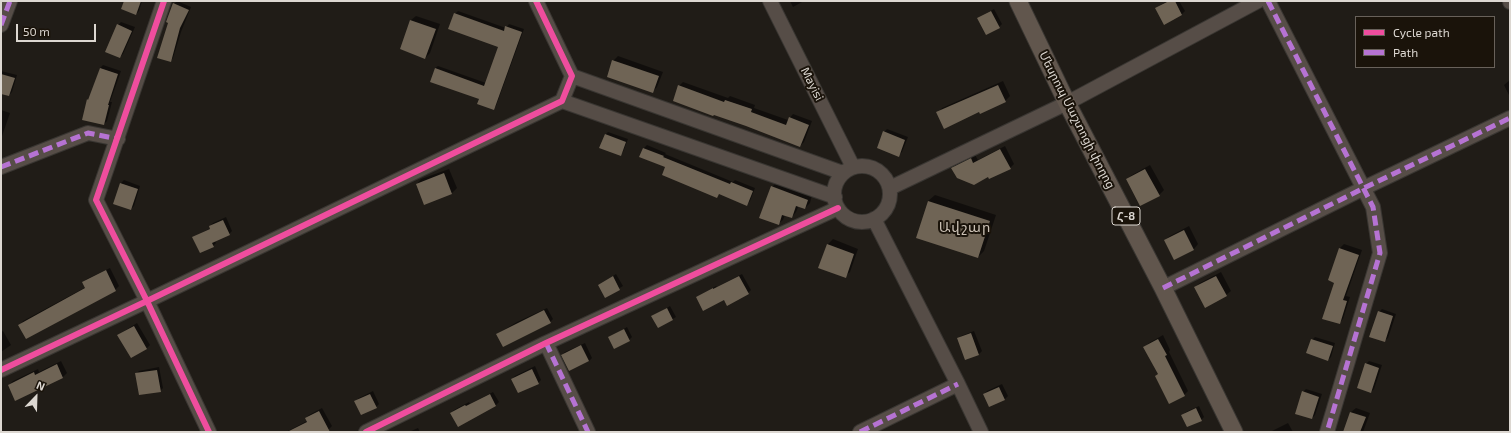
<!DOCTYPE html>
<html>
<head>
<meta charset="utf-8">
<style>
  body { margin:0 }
  #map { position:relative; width:1511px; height:433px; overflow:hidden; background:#201c17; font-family:"Exo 2",sans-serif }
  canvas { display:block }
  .frame { position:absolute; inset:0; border:2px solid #dcd7d1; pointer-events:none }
  .legend { position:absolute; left:1355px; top:16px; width:140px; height:52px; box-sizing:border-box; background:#1a130a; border:1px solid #68615a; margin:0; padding:5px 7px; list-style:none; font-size:12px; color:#dcd7d1 }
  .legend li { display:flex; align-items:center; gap:8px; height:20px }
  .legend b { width:20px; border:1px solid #68615a }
  .north { position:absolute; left:16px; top:377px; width:40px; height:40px; -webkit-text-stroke:3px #1a130a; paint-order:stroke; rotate:23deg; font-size:11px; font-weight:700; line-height:16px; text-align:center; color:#dcd7d1 }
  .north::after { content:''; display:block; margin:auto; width:14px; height:18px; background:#dcd7d1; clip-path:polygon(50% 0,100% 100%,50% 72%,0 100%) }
  .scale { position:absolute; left:16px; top:24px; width:80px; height:18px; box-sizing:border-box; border:2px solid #dcd7d1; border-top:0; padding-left:5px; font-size:12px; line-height:14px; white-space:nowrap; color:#dcd7d1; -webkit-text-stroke:3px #1a130a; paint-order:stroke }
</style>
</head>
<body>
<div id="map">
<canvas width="1511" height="433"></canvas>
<div class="frame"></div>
<ul class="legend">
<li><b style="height:5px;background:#ef4d9e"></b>Cycle path</li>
<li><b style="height:5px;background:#b673d3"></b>Path</li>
</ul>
<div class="north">N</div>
<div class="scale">50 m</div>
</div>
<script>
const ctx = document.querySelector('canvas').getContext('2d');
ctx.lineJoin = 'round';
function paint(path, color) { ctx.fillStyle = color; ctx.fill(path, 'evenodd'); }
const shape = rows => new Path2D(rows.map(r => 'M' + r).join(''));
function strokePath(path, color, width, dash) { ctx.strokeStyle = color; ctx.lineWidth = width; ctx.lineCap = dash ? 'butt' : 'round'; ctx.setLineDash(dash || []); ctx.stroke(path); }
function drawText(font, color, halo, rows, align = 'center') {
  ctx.font = font + ' "Exo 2","Noto Sans Armenian",sans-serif'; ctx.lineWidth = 4; ctx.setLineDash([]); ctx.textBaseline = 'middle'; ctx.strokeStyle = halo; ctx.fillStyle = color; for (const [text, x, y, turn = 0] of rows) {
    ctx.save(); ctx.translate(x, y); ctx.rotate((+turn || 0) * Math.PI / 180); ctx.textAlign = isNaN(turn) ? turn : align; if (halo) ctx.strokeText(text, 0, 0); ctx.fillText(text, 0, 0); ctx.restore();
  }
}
paint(shape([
  [125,1,142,1,139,11,136,14],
  [177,1,191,7,181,32,173,58,170,61,174,4],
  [790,1,804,1,793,7],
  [1167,1,1179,1,1185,11,1182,14,1156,8],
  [994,9,1002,24,999,27,978,18],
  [458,11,506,28,509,24,524,29,496,106,493,109,435,68,438,66,486,83,499,46,455,14],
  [416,16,440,24,430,53,425,58,401,49,411,20],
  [121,22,135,27,123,54,120,57,118,25],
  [618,56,663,72,657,87,652,92,613,61],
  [103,65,121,71,110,102,112,102,107,121,104,124,88,100,90,98,100,68],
  [1,71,17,75,12,92,9,95,1,93],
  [1510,80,1510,97,1504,85],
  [1003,81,1010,96,1005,101,938,113,942,108],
  [683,82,728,98,730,96,755,105,754,108,788,120,793,114,812,121,804,142,800,146,679,86],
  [1,110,10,113,1,139],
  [887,129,908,137,902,152,899,155,884,132],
  [608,132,628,139,623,152,620,155,605,135],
  [647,145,666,153,665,154,733,182,735,180,755,188,750,201,747,204,720,193,717,196,666,167,640,157,644,148],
  [1005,146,1014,164,1010,168,989,175,953,168,956,164,975,155,978,160],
  [1150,165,1164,190,1159,195,1127,179,1132,175],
  [449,169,457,188,452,193,424,204,417,184,421,179],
  [124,180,140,186,134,206,131,209,114,203,121,183],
  [777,182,812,195,810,203,805,208,799,205,796,212,792,217,785,215,783,220,778,224,772,187],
  [935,195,996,215,984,251,978,257,928,201],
  [226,217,232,231,229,234,215,241,216,243,213,246,194,238,197,235,211,228,210,226,213,223],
  [1189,226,1198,244,1194,249,1175,259,1165,240,1170,236],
  [833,239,858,249,850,272,845,276,819,267,828,244],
  [1344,244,1362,250,1346,296,1350,297,1343,319,1339,323,1335,282,1340,248],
  [110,268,119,286,115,290,20,325,23,321,86,287,83,282,87,279],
  [1221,272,1231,291,1226,295,1195,287,1200,283],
  [616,274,623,286,605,297,599,285],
  [742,274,751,290,748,293,697,297,716,286,717,287],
  [670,306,676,317,659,327,653,316],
  [547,308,553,319,550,322,497,334,517,322],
  [1382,309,1396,314,1388,338,1384,341,1379,312],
  [137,323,150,345,147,348,118,335],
  [627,327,632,337,629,340,609,338],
  [3,331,11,345,1,352,1,332],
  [974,331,982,351,979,354,966,359,958,339,961,336],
  [1163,335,1170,350,1169,352,1188,391,1184,395,1156,376,1159,373,1145,347,1149,343],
  [1315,337,1335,343,1331,357,1328,360,1312,340],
  [585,343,592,358,589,361,562,355,565,352],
  [61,361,67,373,63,377,16,399,9,385,13,381,38,369,39,372],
  [1369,361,1382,365,1374,389,1371,392,1366,364],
  [535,366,541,380,538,383,519,392,512,379,515,376],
  [159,367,163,388,160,391,136,374,139,371],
  [1002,384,1008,396,1005,399,984,394,987,391],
  [1306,389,1322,394,1315,415,1312,418,1303,392],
  [373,391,379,404,376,407,356,401,359,398],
  [493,392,499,402,496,405,458,426,451,413,454,410,469,402,470,404],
  [1199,406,1204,417,1201,420,1183,415,1186,412],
  [322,408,332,426,329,429,322,432,286,432,307,421,306,418,309,415],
  [1356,408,1370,413,1363,432,1344,432,1351,412],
  [1288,423,1293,432,1270,432],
  [418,428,420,432,409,432]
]), '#0007');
paint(shape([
  [124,1,141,1,136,15,121,9],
  [1169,1,1175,1,1182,15,1164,25,1155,8],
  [173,3,189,10,180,28,171,62,157,58,168,23,166,22],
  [991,11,1000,28,986,35,977,18],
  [454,13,504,31,505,26,522,32,494,110,477,104,479,99,430,82,435,68,484,86,498,47,448,29],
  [410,20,436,29,425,59,400,49],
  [117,24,132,31,120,58,105,52],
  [612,60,659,76,653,93,607,77],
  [100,68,118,74,108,105,109,105,104,125,82,120,87,99,88,100],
  [1,74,15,78,9,96,1,94],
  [678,85,724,102,725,100,752,109,751,112,786,125,789,117,809,125,800,147,746,126,714,115,713,116,673,101],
  [998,85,1006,102,980,114,979,112,944,129,936,112],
  [883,131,905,140,899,157,877,148],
  [605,134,626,142,621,156,599,148],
  [643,148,664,156,663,157,730,184,731,182,753,191,747,206,719,194,717,198,662,175,665,167,639,157],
  [1000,149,1011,169,989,179,988,177,974,185,957,178,951,168,971,158,973,163],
  [1145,169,1160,196,1140,206,1126,179],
  [444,173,452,194,424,205,416,184],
  [120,183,138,189,131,210,113,204],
  [771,186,808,200,805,209,796,206,792,218,782,215,779,225,759,218],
  [928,201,990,221,978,258,916,238],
  [223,220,230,235,212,243,214,247,200,253,192,237,210,229,209,226],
  [1184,230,1194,250,1174,260,1164,240],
  [827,244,854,254,846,278,818,268],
  [1339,248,1359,255,1343,300,1347,301,1340,324,1322,319,1334,283,1328,280],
  [106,270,116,291,26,339,18,325,85,288,82,282],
  [613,276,620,290,605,298,598,285],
  [739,276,749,294,727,306,724,300,703,311,696,297,713,288,713,289],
  [1216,276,1227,296,1205,308,1194,287],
  [667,308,673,320,658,328,651,316],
  [544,310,551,323,503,347,496,334],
  [1378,311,1393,316,1385,342,1369,337],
  [134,326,147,349,131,358,117,335],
  [624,329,630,341,614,349,608,337],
  [971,333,979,355,965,360,957,338],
  [1158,339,1167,355,1165,356,1185,396,1169,404,1155,376,1158,374,1143,347],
  [1311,339,1333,346,1328,361,1306,353],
  [581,345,589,361,569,371,561,355],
  [1365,363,1379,368,1371,393,1357,388],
  [57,364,63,378,15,401,8,385,34,372,35,375],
  [532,369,539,384,518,393,511,379],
  [157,370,161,392,139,395,135,373],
  [999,387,1005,400,989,407,983,394],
  [1302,391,1319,397,1312,419,1295,414],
  [370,394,377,408,361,415,354,401],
  [490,394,496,406,458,427,450,413,465,405,466,406],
  [1196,408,1202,421,1187,427,1181,415],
  [319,411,330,432,287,432,307,422,305,418],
  [1350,412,1366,417,1360,432,1343,432]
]), '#6f6455');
const minor = shape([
  [164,1,96,200,147,301,209,432],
  [770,1,853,167],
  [1268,1,1373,207,1380,253,1327,432],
  [1510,1,1510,2],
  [1,25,10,1],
  [572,76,843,173],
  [562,101,835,197],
  '834 194a28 28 0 1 1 56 0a28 28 0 1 1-56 0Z',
  [1,167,88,133,118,139],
  [890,188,1067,103,1258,1],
  [874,219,958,384,981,432],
  [1163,288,1364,188,1510,118],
  [546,343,588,432],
  [1,370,147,301,562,101,572,76,536,1],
  [366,432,546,343,838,208],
  [860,432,958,384]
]);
const major = shape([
  [1018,1,1067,103,1163,288,1234,432]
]);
strokePath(minor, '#393632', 16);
strokePath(major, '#393632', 19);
strokePath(minor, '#564d47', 14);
strokePath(major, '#61564d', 17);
strokePath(shape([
  [1268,1,1373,207,1380,253,1327,432],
  [1510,1,1510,2],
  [1,25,10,1],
  [1,167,88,133,118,139],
  [1163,288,1364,188,1510,118],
  [546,343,588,432],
  [860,432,958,384]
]), '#b673d3', 5, [10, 5]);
strokePath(shape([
  [164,1,96,200,147,301,209,432],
  [1,370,147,301,562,101,572,76,536,1],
  [366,432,546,343,838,208]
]), '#ef4d9e', 6);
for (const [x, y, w] of [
  [1126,216,28]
]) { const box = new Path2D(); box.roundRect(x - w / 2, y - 9, w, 18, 3); ctx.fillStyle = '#1a130a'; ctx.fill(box); strokePath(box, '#dcd7d1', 1); }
drawText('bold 11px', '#dcd7d1', null, [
  ["Հ-8",1126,216]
]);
drawText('12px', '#dcd7d1', '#1a130a', [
  ["Mayisi",812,84,63],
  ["Մեսրոպ Մաշտոցի փողոց",1077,120,63]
]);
ctx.letterSpacing = '1px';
drawText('14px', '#cbc1b5', '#1a130a', [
  ["Ավշար",965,227]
]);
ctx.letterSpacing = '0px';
</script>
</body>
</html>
